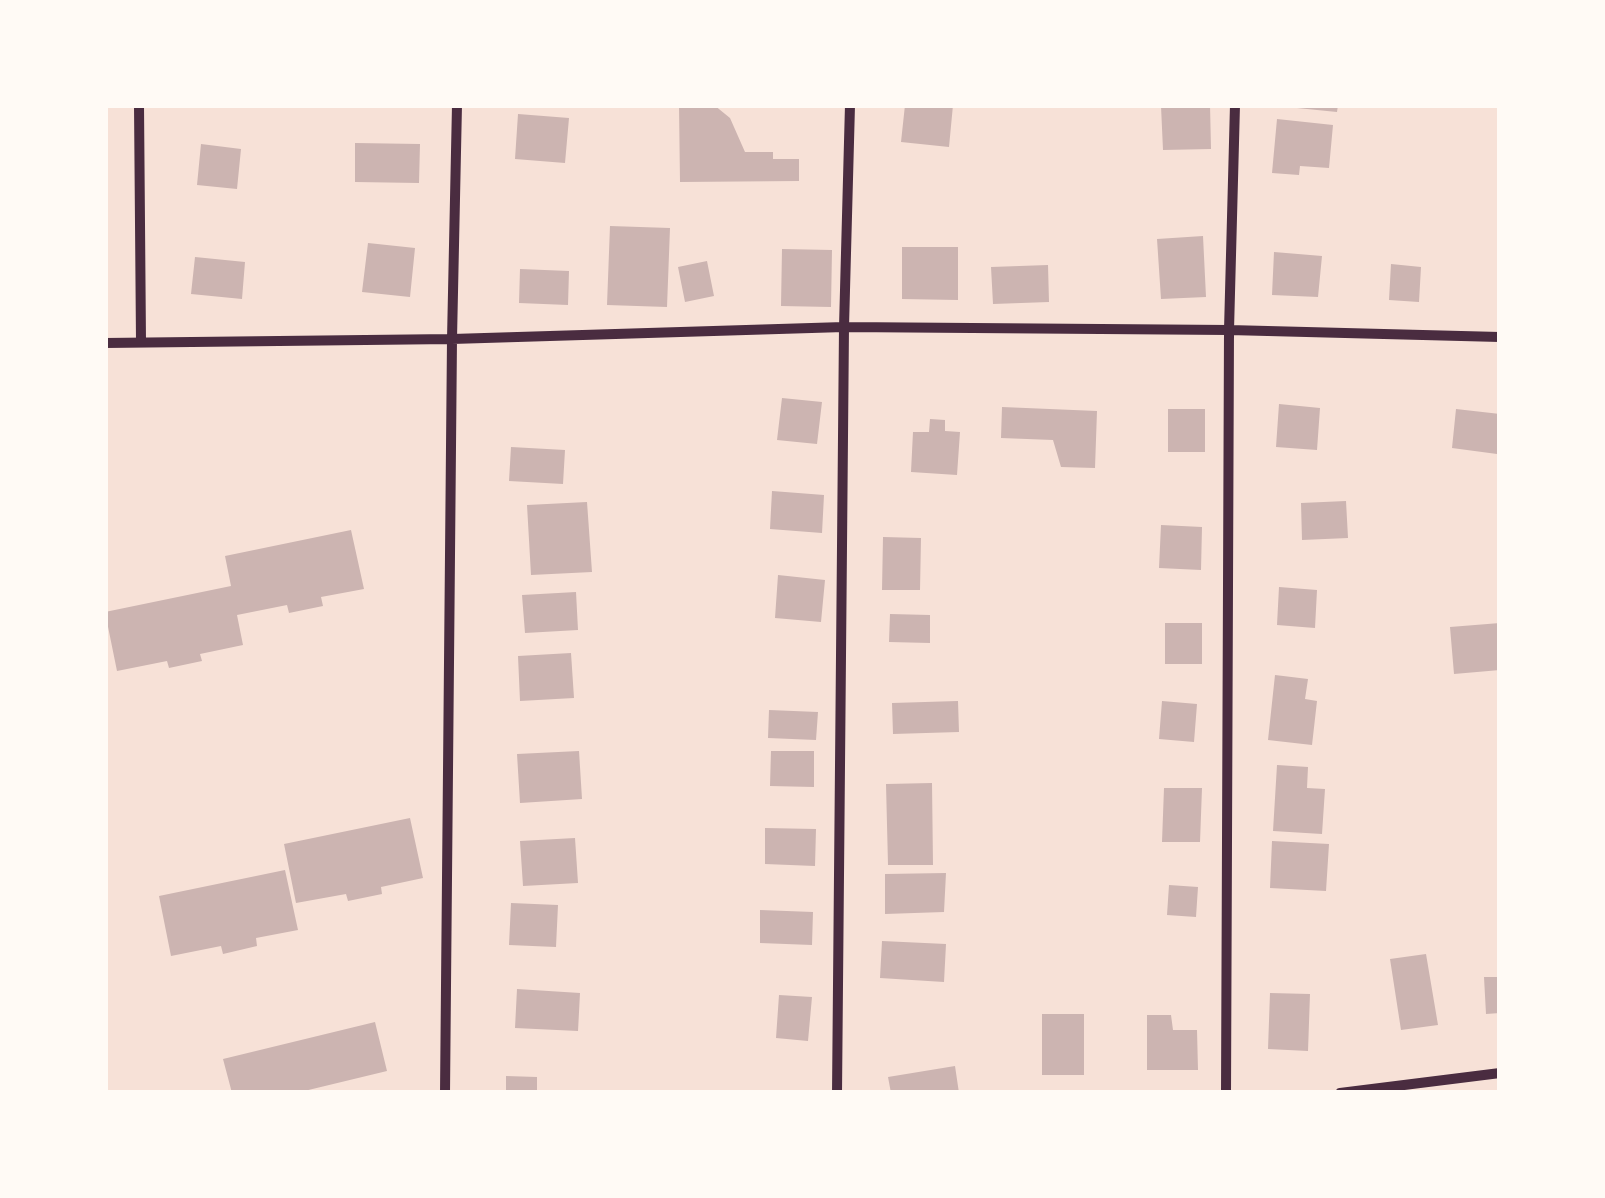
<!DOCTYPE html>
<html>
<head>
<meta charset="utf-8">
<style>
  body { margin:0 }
  #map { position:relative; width:1605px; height:1198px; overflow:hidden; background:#f7e1d7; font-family:"PT Sans Narrow",sans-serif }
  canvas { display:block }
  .frame { position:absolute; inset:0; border:108px solid #fffaf5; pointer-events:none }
</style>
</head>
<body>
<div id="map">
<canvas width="1605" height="1198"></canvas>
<div class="frame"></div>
</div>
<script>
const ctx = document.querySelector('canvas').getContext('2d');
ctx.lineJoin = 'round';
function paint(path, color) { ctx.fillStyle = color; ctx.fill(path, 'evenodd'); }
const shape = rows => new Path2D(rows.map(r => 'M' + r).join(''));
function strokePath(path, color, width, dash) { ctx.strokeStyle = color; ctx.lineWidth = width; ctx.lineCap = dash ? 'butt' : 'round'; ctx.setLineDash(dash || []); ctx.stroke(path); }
paint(shape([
  [679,105,714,105,730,118,745,152,773,152,773,159,799,159,799,181,680,182],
  [905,105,953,105,949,147,901,142],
  [1210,105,1211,149,1163,150,1161,106],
  [1297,105,1338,105,1337,112,1297,108],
  [518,114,569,118,565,163,515,159],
  [1277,119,1333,125,1329,168,1300,166,1299,175,1272,173],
  [355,143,420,144,419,183,355,182],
  [201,144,241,149,237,189,197,185],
  [610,226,670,228,667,307,607,305],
  [1203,236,1206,297,1161,299,1157,239],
  [368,243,415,248,410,297,362,292],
  [902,247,958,247,958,300,902,299],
  [782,249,832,250,831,307,781,306],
  [1274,252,1322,256,1318,297,1272,295],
  [195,257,245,262,242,299,191,294],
  [707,261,714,296,685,302,678,267],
  [1391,264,1421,267,1419,302,1389,300],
  [1048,265,1049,302,993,304,991,267],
  [520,269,569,271,568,305,519,303],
  [782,398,822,402,817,444,777,440],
  [1279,404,1320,408,1317,450,1276,447],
  [1002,407,1097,411,1095,468,1061,467,1053,440,1001,438],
  [1168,409,1205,409,1205,452,1168,452],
  [1456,409,1500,414,1497,454,1452,448],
  [930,419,945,420,945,431,960,432,957,475,911,472,913,432,929,432],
  [511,447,565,450,563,484,509,481],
  [772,491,824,495,822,533,770,529],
  [1346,501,1348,538,1302,540,1301,503],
  [587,502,592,572,531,575,527,505],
  [1161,525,1202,527,1201,570,1159,568],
  [351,530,364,589,321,597,323,606,289,613,287,605,237,615,243,645,200,654,202,661,169,668,167,661,117,671,105,612,231,586,225,556],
  [883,537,921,538,920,590,882,590],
  [778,575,825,580,821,622,775,618],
  [1279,587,1317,590,1315,628,1277,625],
  [576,592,578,630,525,633,522,595],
  [890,614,930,615,930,643,889,642],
  [1165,623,1202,623,1202,664,1165,664],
  [1500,623,1500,670,1454,674,1450,627],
  [571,653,574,698,520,701,518,656],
  [1275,675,1308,679,1305,699,1317,701,1312,745,1268,740],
  [958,701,959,732,893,734,892,703],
  [1162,701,1197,704,1194,742,1159,739],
  [769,710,818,712,816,740,768,738],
  [579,751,582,799,520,803,517,754],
  [771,751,814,751,814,787,770,786],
  [1277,765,1308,767,1307,788,1325,789,1322,834,1273,831],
  [932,783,933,865,888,865,886,784],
  [1164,788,1202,788,1200,842,1162,842],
  [410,818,423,878,381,887,382,894,348,901,346,894,296,903,284,844],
  [765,828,816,829,815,866,765,864],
  [575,838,578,883,523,886,520,841],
  [1272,841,1329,844,1326,891,1270,888],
  [285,870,298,930,256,938,257,946,223,954,221,946,171,956,159,896],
  [946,873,944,912,885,914,885,874],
  [1169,885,1198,887,1196,917,1167,915],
  [511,903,558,905,556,947,509,945],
  [760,910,813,912,812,945,760,943],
  [882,941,946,944,944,982,880,978],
  [1426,954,1438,1025,1401,1030,1390,959],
  [1484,977,1500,977,1500,1013,1486,1014],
  [517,989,580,993,578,1031,515,1028],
  [1270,993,1310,994,1308,1051,1268,1049],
  [779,995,812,997,808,1041,776,1038],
  [1042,1014,1084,1014,1084,1075,1042,1075],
  [1147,1015,1171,1015,1173,1030,1197,1030,1198,1070,1147,1070],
  [375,1022,387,1071,296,1093,232,1093,223,1059],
  [955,1066,959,1093,891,1093,888,1077],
  [506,1076,537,1077,537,1093,506,1093]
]), '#ccb4b1');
strokePath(shape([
  [139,105,141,342],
  [105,343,452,339,844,327,1229,330,1500,337],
  [445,1093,452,339,457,105],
  [837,1093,844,327,850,105],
  [1226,1093,1229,330,1235,105],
  [1340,1093,1500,1073]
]), '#4a2c40', 10);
</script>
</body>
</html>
